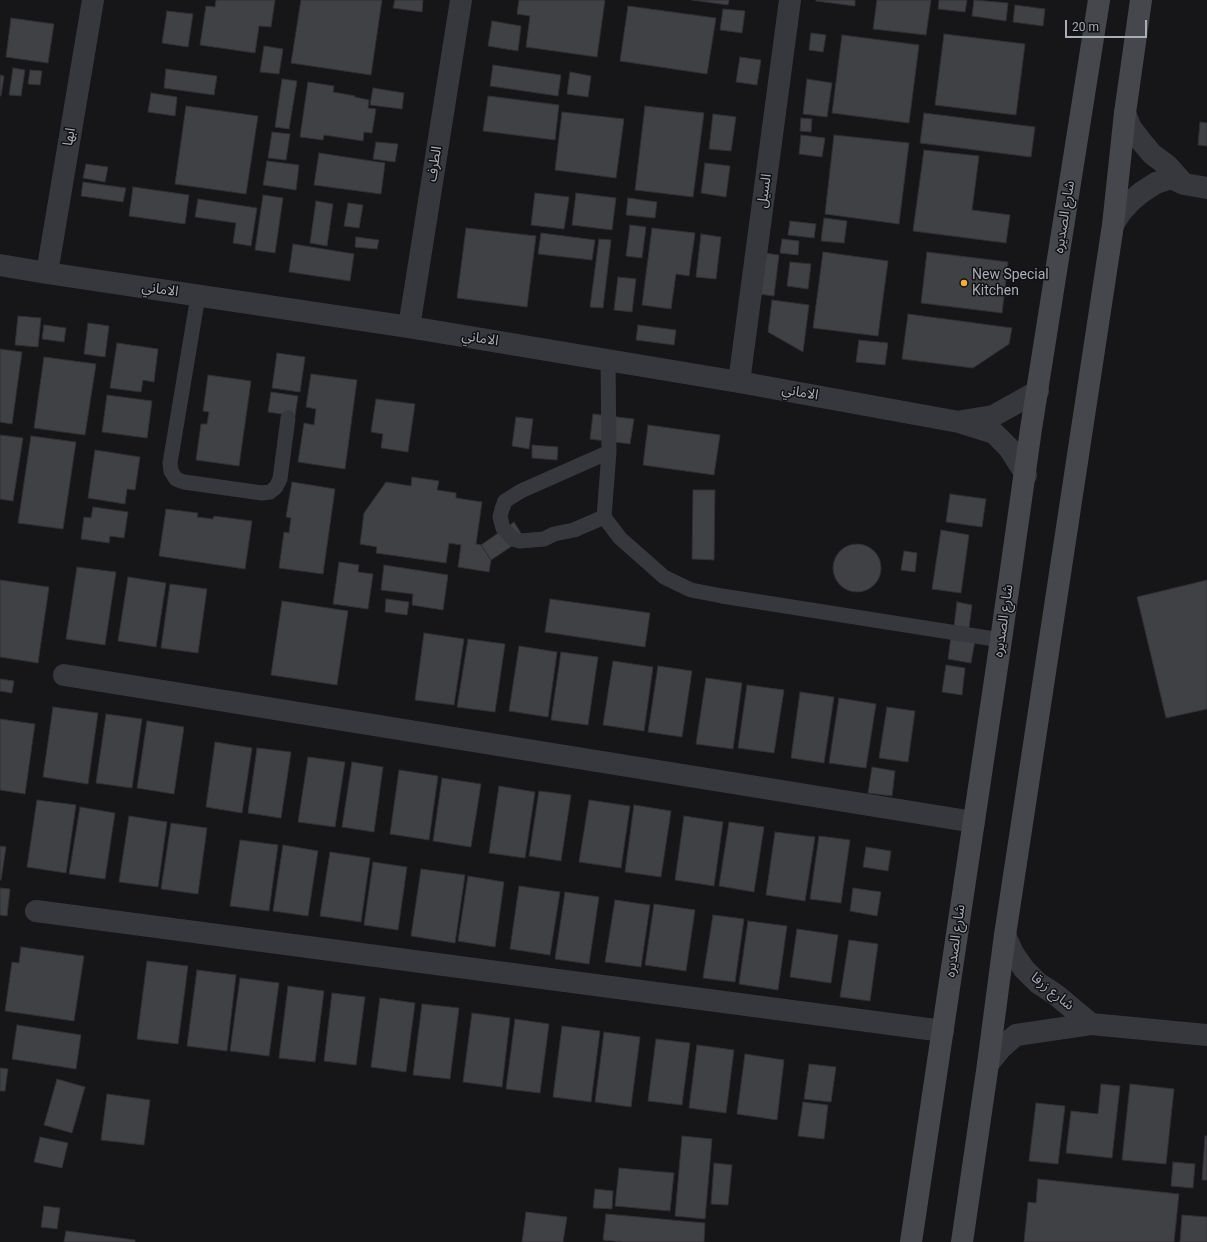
<!DOCTYPE html>
<html>
<head>
<meta charset="utf-8">
<style>
  body { margin:0 }
  #map { position:relative; width:1207px; height:1242px; overflow:hidden; background:#161618; font-family:Roboto,sans-serif }
  canvas { display:block }
  .scale { position:absolute; left:1065px; top:20px; width:82px; height:18px; box-sizing:border-box; border:2px solid #a8adb8; border-top:0; padding-left:5px; font-size:12px; line-height:14px; white-space:nowrap; color:#a8adb8; -webkit-text-stroke:3px #111113; paint-order:stroke }
</style>
</head>
<body>
<div id="map">
<canvas width="1207" height="1242"></canvas>
<div class="scale">20 m</div>
</div>
<script>
const ctx = document.querySelector('canvas').getContext('2d');
ctx.lineJoin = 'round';
function paint(path, color) { ctx.fillStyle = color; ctx.fill(path, 'evenodd'); }
const shape = rows => new Path2D(rows.map(r => 'M' + r).join(''));
function strokePath(path, color, width, dash) { ctx.strokeStyle = color; ctx.lineWidth = width; ctx.lineCap = dash ? 'butt' : 'round'; ctx.setLineDash(dash || []); ctx.stroke(path); }
function drawText(font, color, halo, rows, align = 'center') {
  ctx.font = font + ' Roboto,"Noto Sans Arabic",sans-serif'; ctx.lineWidth = 3; ctx.setLineDash([]); ctx.textBaseline = 'middle'; ctx.strokeStyle = halo; ctx.fillStyle = color; for (const [text, x, y, turn = 0] of rows) {
    ctx.save(); ctx.translate(x, y); ctx.rotate((+turn || 0) * Math.PI / 180); ctx.textAlign = isNaN(turn) ? turn : align; if (halo) ctx.strokeText(text, 0, 0); ctx.fillText(text, 0, 0); ctx.restore();
  }
}
const building = shape([
  [216,0,275,0,271,27,259,26,255,53,200,45,206,6,215,7,216,0],
  [301,0,382,0,371,75,291,63,301,0],
  [395,0,423,0,422,12,393,8,395,0],
  [519,0,605,0,597,57,526,47,530,16,517,14,519,0],
  [692,0,729,0,728,5,692,0],
  [816,0,855,0,855,6,816,1,816,0],
  [877,0,931,0,926,35,873,29,877,0],
  [939,0,967,0,965,12,938,9,939,0],
  [974,0,1008,3,1006,21,972,16,974,0],
  [1015,5,1045,9,1043,26,1013,22,1015,5],
  [628,6,716,18,707,74,620,61,628,6],
  [723,9,745,11,742,33,720,30,723,9],
  [167,11,193,14,188,47,162,43,167,11],
  [11,18,54,24,48,63,6,57,11,18],
  [492,21,521,26,518,51,488,46,492,21],
  [811,33,826,35,823,52,809,50,811,33],
  [944,34,1025,44,1016,115,935,105,944,34],
  [842,35,919,45,909,123,832,113,842,35],
  [264,46,283,49,279,74,260,72,264,46],
  [740,57,761,60,757,85,736,82,740,57],
  [493,65,561,75,558,96,490,86,493,65],
  [13,68,25,70,21,96,9,95,13,68],
  [166,69,217,76,214,95,164,88,166,69],
  [30,70,42,71,40,85,28,84,30,70],
  [570,72,591,76,588,97,567,94,570,72],
  [0,75,4,76,1,96,0,96,0,75],
  [282,79,297,81,289,129,275,127,282,79],
  [807,79,832,83,827,117,803,114,807,79],
  [308,82,334,86,333,92,355,96,355,97,369,100,368,108,376,109,372,133,364,132,363,141,324,135,323,140,300,137,308,82],
  [373,88,404,93,402,109,370,105,373,88],
  [151,93,177,97,175,116,148,112,151,93],
  [488,96,559,105,555,140,483,131,488,96],
  [186,106,258,116,246,194,175,184,186,106],
  [645,106,704,113,693,197,635,190,645,106],
  [562,112,624,119,616,178,555,170,562,112],
  [924,113,1035,127,1031,157,920,143,924,113],
  [713,114,736,117,731,151,709,149,713,114],
  [801,118,812,119,811,132,800,131,801,118],
  [1200,122,1207,123,1207,146,1198,145,1200,122],
  [272,132,290,134,286,160,268,158,272,132],
  [801,135,825,138,822,157,799,154,801,135],
  [834,135,909,143,899,224,825,214,834,135],
  [376,142,398,144,395,162,373,159,376,142],
  [924,150,979,156,972,210,1010,215,1006,243,913,231,924,150],
  [319,153,385,163,381,194,314,185,319,153],
  [267,161,299,165,296,190,263,185,267,161],
  [705,163,730,166,726,197,701,193,705,163],
  [86,164,108,167,105,182,83,178,86,164],
  [83,182,126,188,123,202,81,196,83,182],
  [133,187,189,195,185,224,129,216,133,187],
  [535,193,569,197,564,229,531,225,535,193],
  [576,193,616,198,612,230,572,225,576,193],
  [263,195,283,198,275,253,255,250,263,195],
  [628,198,657,202,655,218,626,215,628,198],
  [198,199,257,208,251,246,233,243,236,223,195,217,198,199],
  [316,201,333,204,327,246,310,243,316,201],
  [348,203,363,205,359,228,344,226,348,203],
  [824,218,847,221,844,243,821,241,824,218],
  [790,221,816,224,814,238,788,235,790,221],
  [630,225,646,227,642,258,626,256,630,225],
  [466,228,536,236,527,307,457,298,466,228],
  [652,228,695,233,689,276,676,274,671,309,642,305,652,228],
  [541,233,595,240,592,260,538,254,541,233],
  [701,234,721,237,716,279,696,277,701,234],
  [356,237,379,240,377,249,355,247,356,237],
  [599,239,611,240,603,308,590,307,599,239],
  [782,239,799,241,798,255,780,253,782,239],
  [293,244,354,254,350,281,289,272,293,244],
  [823,252,888,261,878,336,813,328,823,252],
  [927,252,1008,262,1002,313,921,303,927,252],
  [764,253,779,255,774,296,759,294,764,253],
  [790,262,811,264,808,289,787,286,790,262],
  [618,277,636,279,632,312,614,310,618,277],
  [772,300,809,305,803,352,768,332,772,300],
  [908,314,1012,328,1009,344,973,368,902,359,908,314],
  [18,316,41,318,38,347,15,345,18,316],
  [88,323,109,326,105,357,84,354,88,323],
  [44,325,66,328,64,342,42,339,44,325],
  [638,325,676,330,674,345,636,340,638,325],
  [859,340,888,343,885,365,856,362,859,340],
  [117,343,158,349,154,382,143,380,141,392,110,388,117,343],
  [0,349,22,352,12,424,0,422,0,349],
  [277,353,305,357,300,392,272,388,277,353],
  [44,357,96,364,85,435,34,428,44,357],
  [311,374,357,380,345,469,298,462,304,423,314,425,316,409,306,407,311,374],
  [208,375,251,381,239,466,196,460,201,424,207,424,209,412,203,411,208,375],
  [271,392,298,396,295,416,268,412,271,392],
  [107,395,152,401,147,438,102,432,107,395],
  [376,399,415,404,408,452,381,448,383,434,371,432,376,399],
  [593,414,634,419,630,444,590,439,593,414],
  [516,417,533,419,529,449,512,446,516,417],
  [648,425,720,435,714,475,643,465,648,425],
  [0,435,23,438,13,501,0,499,0,435],
  [31,436,76,442,63,529,18,523,31,436],
  [532,445,558,447,557,460,532,458,532,445],
  [95,450,140,457,135,490,127,489,125,504,88,498,95,450],
  [412,477,439,481,437,490,456,493,456,498,482,502,476,544,481,545,491,560,489,572,458,567,461,545,449,543,446,563,376,553,377,547,360,544,364,513,386,482,411,486,412,477],
  [292,482,335,489,323,574,279,568,284,532,289,533,291,518,286,517,292,482],
  [693,490,715,490,714,560,692,559,693,490],
  [950,494,986,499,982,527,946,522,950,494],
  [93,507,128,512,124,538,110,536,109,543,81,539,84,517,91,518,93,507],
  [166,509,198,513,197,517,213,519,214,516,252,521,245,569,159,556,166,509],
  [514,522,524,538,491,560,481,545,514,522],
  [941,530,969,535,961,593,932,589,941,530],
  '833 568a24 24 0 1 1 48 0a24 24 0 1 1-48 0Z',
  [904,551,917,553,915,572,901,570,904,551],
  [339,562,359,565,358,572,373,574,368,609,333,604,339,562],
  [384,565,448,575,443,610,412,605,413,594,381,590,384,565],
  [77,567,116,572,105,645,66,639,77,567],
  [128,577,166,583,156,647,118,641,128,577],
  [0,580,49,587,38,663,0,657,0,580],
  [1207,580,1207,709,1166,718,1137,597,1207,580],
  [170,584,207,589,198,653,161,648,170,584],
  [386,599,409,602,407,615,385,612,386,599],
  [550,599,650,613,645,647,545,632,550,599],
  [282,601,348,611,337,685,271,675,282,601],
  [957,602,972,605,969,628,954,626,957,602],
  [424,633,464,639,454,705,415,700,424,633],
  [951,636,975,640,971,663,948,659,951,636],
  [468,639,505,644,495,712,457,707,468,639],
  [519,646,557,652,548,717,509,711,519,646],
  [561,652,598,657,588,725,551,720,561,652],
  [613,661,653,667,644,731,603,725,613,661],
  [946,665,965,668,962,695,942,692,946,665],
  [658,666,692,671,682,737,648,732,658,666],
  [706,678,742,683,733,749,696,744,706,678],
  [0,679,14,681,12,693,0,691,0,679],
  [747,685,784,690,774,753,738,748,747,685],
  [800,692,834,697,824,763,791,758,800,692],
  [839,698,876,704,866,768,829,763,839,698],
  [53,707,98,713,88,784,43,777,53,707],
  [887,707,915,711,908,762,879,758,887,707],
  [106,714,142,719,132,788,96,783,106,714],
  [0,719,35,724,25,794,0,790,0,719],
  [147,721,184,727,174,794,137,788,147,721],
  [215,742,252,748,242,813,206,807,215,742],
  [257,748,291,752,281,818,248,813,257,748],
  [308,757,345,762,335,827,298,822,308,757],
  [352,762,383,767,374,832,342,827,352,762],
  [872,767,895,771,892,796,868,793,872,767],
  [399,770,438,776,429,840,390,834,399,770],
  [442,778,481,784,471,847,433,841,442,778],
  [499,786,535,792,525,858,489,853,499,786],
  [539,791,571,795,561,861,529,856,539,791],
  [37,800,76,805,66,873,27,867,37,800],
  [589,800,630,806,621,868,579,862,589,800],
  [634,805,671,811,661,877,625,872,634,805],
  [80,807,115,813,105,879,69,874,80,807],
  [129,816,167,822,158,887,119,882,129,816],
  [684,816,723,822,714,886,675,880,684,816],
  [729,822,764,827,754,892,719,886,729,822],
  [171,823,207,828,198,894,161,889,171,823],
  [775,832,815,837,805,901,766,895,775,832],
  [819,836,850,840,841,903,810,899,819,836],
  [240,840,278,845,269,911,230,906,240,840],
  [283,845,318,851,308,916,273,911,283,845],
  [0,846,6,847,1,880,0,880,0,846],
  [866,847,891,851,888,871,863,867,866,847],
  [330,852,370,858,361,922,320,916,330,852],
  [373,862,407,867,398,930,364,925,373,862],
  [421,869,465,875,455,943,411,936,421,869],
  [468,876,504,882,495,947,458,941,468,876],
  [519,886,560,892,550,955,510,949,519,886],
  [0,888,10,889,7,916,0,915,0,888],
  [853,888,881,892,877,916,850,911,853,888],
  [565,892,599,897,589,964,555,959,565,892],
  [615,900,650,905,641,967,605,962,615,900],
  [654,904,695,910,686,971,645,965,654,904],
  [713,915,744,919,735,982,703,978,713,915],
  [748,921,787,926,778,990,739,984,748,921],
  [797,929,838,935,831,983,790,977,797,929],
  [849,940,878,944,870,1001,840,997,849,940],
  [21,947,84,956,74,1021,5,1011,12,962,19,963,21,947],
  [147,961,188,966,178,1044,137,1039,147,961],
  [197,970,236,975,227,1051,187,1046,197,970],
  [240,978,279,983,269,1056,230,1051,240,978],
  [288,986,324,991,315,1062,279,1058,288,986],
  [332,993,365,997,356,1065,324,1061,332,993],
  [380,998,415,1003,406,1072,371,1067,380,998],
  [422,1004,459,1008,450,1079,413,1075,422,1004],
  [472,1013,510,1018,502,1087,463,1082,472,1013],
  [515,1019,549,1024,540,1093,506,1089,515,1019],
  [17,1025,81,1035,76,1069,12,1059,17,1025],
  [562,1026,600,1031,591,1102,553,1097,562,1026],
  [604,1032,640,1037,631,1107,595,1102,604,1032],
  [656,1039,690,1043,682,1105,648,1101,656,1039],
  [697,1045,734,1050,726,1113,689,1108,697,1045],
  [745,1054,784,1060,777,1120,737,1114,745,1054],
  [809,1064,836,1067,831,1102,804,1099,809,1064],
  [0,1068,8,1069,5,1091,0,1091,0,1068],
  [57,1079,85,1087,72,1133,44,1125,57,1079],
  [1101,1084,1120,1086,1112,1158,1066,1153,1071,1111,1098,1114,1101,1084],
  [1130,1084,1174,1089,1166,1164,1122,1160,1130,1084],
  [107,1094,150,1100,144,1145,101,1140,107,1094],
  [803,1102,828,1105,824,1139,798,1136,803,1102],
  [1036,1103,1065,1106,1058,1164,1029,1161,1036,1103],
  [682,1136,712,1139,705,1219,675,1216,682,1136],
  [1205,1136,1207,1136,1207,1180,1202,1180,1205,1136],
  [40,1137,68,1143,62,1168,34,1162,40,1137],
  [1173,1162,1195,1164,1193,1188,1171,1186,1173,1162],
  [714,1163,732,1165,728,1205,711,1204,714,1163],
  [619,1168,674,1173,670,1211,615,1206,619,1168],
  [1038,1179,1179,1194,1174,1242,1024,1242,1028,1202,1036,1203,1038,1179],
  [595,1189,613,1191,612,1209,593,1208,595,1189],
  [44,1206,60,1208,57,1229,41,1227,44,1206],
  [526,1212,567,1217,563,1242,522,1242,526,1212],
  [606,1214,705,1223,704,1242,623,1242,603,1240,606,1214],
  [1182,1215,1207,1217,1207,1242,1180,1242,1182,1215],
  [66,1231,135,1240,135,1242,64,1242,66,1231]
]);
paint(building, '#404145');
strokePath(building, '#303034', 1);
strokePath(shape([
  [198,296,170,463,171,471,176,479,184,482,262,493,270,492,276,487,280,479,288,418],
  [608,360,609,452,604,517,620,538,664,577,691,590,722,596,1001,640],
  [604,517,574,530,554,534,544,539,520,541,513,539,503,528,500,517,502,509,505,501,521,491,609,452]
]), '#37383d', 15);
strokePath(shape([
  [1125,113,1131,128,1141,141,1152,154,1168,166,1184,184],
  [1113,225,1121,212,1131,201,1142,192,1156,183,1171,178,1184,184,1207,188],
  [0,265,47,273,409,327,739,382,959,422,994,433,1009,448,1026,475],
  [47,273,93,0],
  [409,327,461,0],
  [739,382,790,0],
  [962,421,993,416,1038,391],
  [64,675,974,822],
  [36,911,943,1031],
  [1005,935,1013,953,1024,969,1038,983,1055,994,1091,1024],
  [988,1064,1001,1048,1016,1035,1091,1024,1207,1035]
]), '#37383d', 22);
strokePath(shape([
  [911,1242,1001,640,1031,429,1099,0],
  [962,1242,988,1064,1005,935,1113,225,1125,113,1141,0]
]), '#45474d', 22);
for (const [x, y, r, color] of [
  [964,283,4,"#f2b134"]
]) { const dot = new Path2D(); dot.arc(x, y, r, 0, 2 * Math.PI); ctx.fillStyle = color; ctx.fill(dot); strokePath(dot, '#111113', 1.5); }
drawText('14px', '#a8adb8', '#111113', [
  ["ابها",70,137,-80],
  ["الطرف",435,164,-81],
  ["السيل",765,191,-82],
  ["شارع الصديره",1065,217,-81],
  ["الاماني",160,290,8],
  ["الاماني",480,339,9],
  ["الاماني",800,393,10],
  ["شارع الصديره",1004,621,-82],
  ["شارع الصديره",956,941,-82],
  ["شارع زرقا",1052,992,39]
]);
drawText('14px', '#a8adb8', '#111113', [
  ["New Special",972,275],
  ["Kitchen",972,291]
], 'left');
</script>
</body>
</html>
